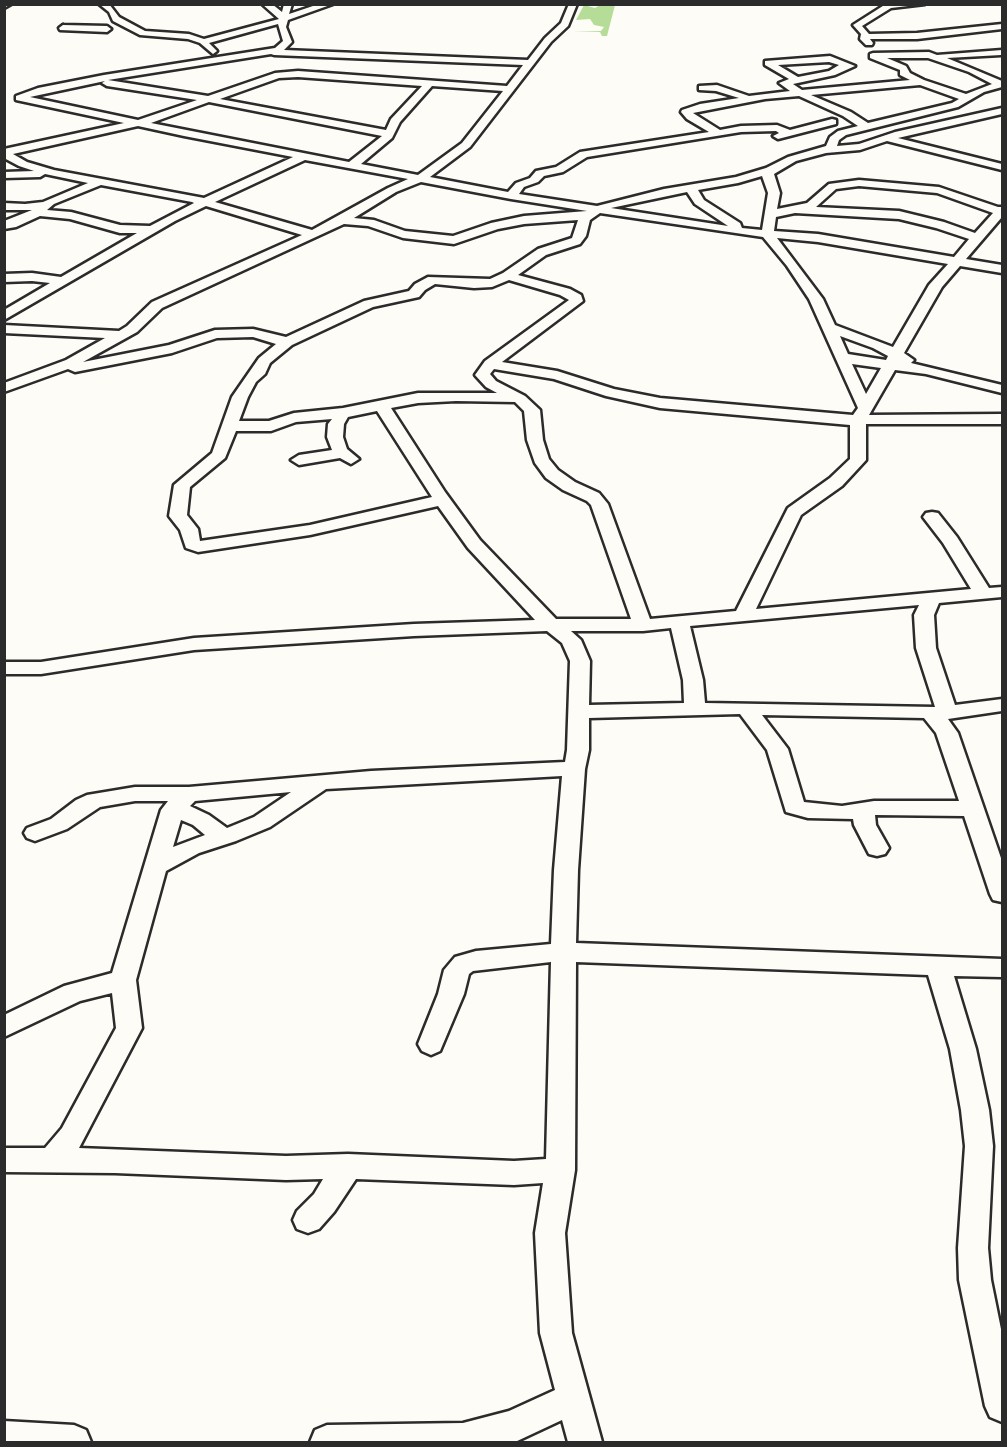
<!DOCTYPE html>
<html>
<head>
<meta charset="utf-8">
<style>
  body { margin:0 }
  #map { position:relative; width:1007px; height:1447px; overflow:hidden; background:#fdfcf7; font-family:Itim,sans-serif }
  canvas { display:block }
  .frame { position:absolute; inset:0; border:6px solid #2b2b2b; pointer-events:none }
</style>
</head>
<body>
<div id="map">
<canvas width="1007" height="1447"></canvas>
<div class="frame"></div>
</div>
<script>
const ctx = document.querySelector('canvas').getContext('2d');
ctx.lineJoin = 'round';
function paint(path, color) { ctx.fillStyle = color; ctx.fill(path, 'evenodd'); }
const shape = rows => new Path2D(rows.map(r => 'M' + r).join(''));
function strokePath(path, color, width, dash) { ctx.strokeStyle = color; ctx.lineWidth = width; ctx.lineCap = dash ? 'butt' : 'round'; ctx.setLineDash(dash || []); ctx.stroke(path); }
paint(shape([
  [584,5,595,8,600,5,615,5,607,36,602,36,600,32,573,32,601,31,604,27,594,25,590,19,576,20]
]), '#b6dd98');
const minor = shape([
  [4,4,11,4,4,8,4,4],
  [99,4,109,4,119,17,145,31,189,34,204,39,279,19,262,4,272,4,282,12,284,4,292,4,289,14,319,4,333,4,288,20,286,27,292,42,284,50,528,60,545,38,561,23,569,4,577,4,568,26,551,42,470,147,430,177,508,192,516,183,530,178,536,171,556,167,580,152,709,132,687,119,681,112,682,110,700,104,739,98,716,91,699,90,699,86,717,85,749,96,790,91,779,83,789,79,765,65,765,61,830,56,855,66,835,75,793,84,802,90,910,80,900,75,900,70,870,58,870,54,873,53,929,52,937,55,1002,50,1001,55,947,58,1002,81,1002,87,984,92,958,107,846,135,839,140,837,146,859,144,895,132,1002,108,1002,114,898,138,1002,164,1002,170,887,141,860,150,826,153,796,161,774,174,780,193,777,209,807,203,829,184,859,180,939,187,998,207,1002,207,1002,217,966,259,1002,265,1002,273,960,266,942,287,904,353,914,360,911,363,1002,385,1002,393,926,374,895,370,869,415,1002,414,1002,424,866,424,866,460,842,486,801,515,756,609,971,589,943,543,923,517,926,513,932,512,938,513,957,537,989,588,1002,587,1002,597,939,603,934,615,936,648,955,705,1002,699,1002,711,948,719,958,733,1002,861,1002,902,993,900,990,894,964,816,875,815,876,825,889,848,885,854,877,856,869,854,854,825,853,819,808,818,786,812,767,750,740,714,589,718,589,750,585,769,578,870,576,943,1002,959,1002,977,954,976,976,1049,989,1110,993,1146,988,1248,991,1280,1002,1334,1002,1422,990,1417,985,1406,959,1280,958,1248,965,1146,961,1110,950,1049,928,975,576,962,575,1170,565,1233,572,1333,602,1442,568,1442,562,1420,515,1442,310,1442,315,1430,327,1425,463,1423,509,1411,555,1390,540,1333,535,1233,543,1183,514,1185,356,1179,334,1212,319,1229,308,1233,297,1229,293,1220,297,1211,314,1194,323,1179,286,1180,115,1173,4,1172,4,1148,45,1148,62,1128,116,1028,112,993,80,1001,4,1037,4,1015,64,986,112,973,161,810,168,801,135,801,100,807,67,829,35,841,27,838,24,833,27,828,51,819,76,800,87,795,135,787,189,787,371,771,565,762,567,750,570,661,562,643,547,631,414,636,194,650,41,674,4,674,4,662,41,662,194,638,414,624,535,620,468,548,438,506,310,535,198,552,186,548,180,530,169,516,174,485,212,453,232,397,259,358,276,344,253,337,217,338,172,353,75,372,68,369,4,392,4,383,66,360,105,338,4,333,4,325,119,331,127,326,152,302,302,235,206,206,175,221,4,320,4,310,50,283,32,281,4,282,4,274,32,273,61,277,137,233,120,233,70,219,40,216,16,227,4,229,4,221,32,210,4,210,4,203,25,204,43,202,88,183,45,174,40,177,4,178,4,172,34,171,19,166,4,158,4,149,124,123,16,100,16,96,38,88,104,75,275,48,283,41,278,24,209,43,217,51,213,54,200,43,188,39,140,35,113,21,109,12,99,4],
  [271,54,274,55,523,65,507,86,298,71,275,73,208,96,108,80,271,54],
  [887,58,928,58,969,72,992,84,966,94,924,80,910,73,906,66,887,58],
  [829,62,839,65,829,71,798,77,778,65,829,62],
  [298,77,422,86,391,119,386,130,220,99,279,78,298,77],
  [105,81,102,83,107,86,197,100,138,120,30,97,105,81],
  [920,85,959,99,952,103,868,123,851,112,811,95,920,85],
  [432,86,503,91,462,143,418,175,361,164,392,138,400,122,432,86],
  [799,96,843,116,858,126,838,131,830,137,826,146,788,157,766,168,736,177,664,189,597,206,519,194,524,187,538,182,544,176,563,172,587,157,741,132,776,131,779,133,773,136,778,139,836,124,836,120,832,119,790,130,777,125,741,126,720,130,693,113,765,99,799,96],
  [209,102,382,136,349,162,151,123,209,102],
  [138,126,184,136,293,157,204,198,54,170,27,162,13,154,138,126],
  [305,160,408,179,388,188,312,230,215,202,305,160],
  [762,176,768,193,762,230,742,228,740,223,704,200,698,190,738,183,762,176],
  [421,182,511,199,587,211,524,216,491,223,453,236,405,231,374,220,354,218,396,192,421,182],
  [101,185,192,202,194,203,150,226,120,225,71,212,47,210,54,204,101,185],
  [859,186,937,193,993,213,975,233,944,222,899,211,816,207,836,189,859,186],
  [687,192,695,204,728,226,611,208,687,192],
  [600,213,763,237,787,266,809,299,858,408,853,415,660,398,614,389,557,371,502,362,583,301,581,295,570,289,518,275,546,255,580,244,586,236,590,220,600,213],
  [795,213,899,219,936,228,969,239,954,257,818,234,774,231,776,217,795,213],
  [578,220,572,238,538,249,503,273,490,279,428,277,415,284,409,291,364,301,286,337,253,329,215,330,169,345,83,362,137,332,162,308,344,224,368,226,403,238,454,244,498,229,524,224,578,220],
  [777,238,818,242,948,264,929,285,893,347,835,325,823,299,777,238],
  [509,280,560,295,569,300,485,361,475,375,486,387,497,393,418,393,343,408,294,413,269,421,239,421,248,397,256,382,265,374,270,363,292,345,373,307,419,297,425,290,435,284,474,288,492,287,509,280],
  [840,336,873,348,888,356,886,360,848,354,840,336],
  [852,364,881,368,866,394,852,364],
  [494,369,554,379,606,396,660,408,850,425,850,459,830,478,788,508,736,611,650,619,608,504,599,493,575,482,558,470,549,459,543,440,540,410,525,396,496,381,490,374,494,369],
  [456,401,515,402,524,411,527,440,535,463,546,478,563,490,587,501,591,505,631,619,556,619,480,540,445,492,391,408,418,403,456,401],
  [377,411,432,497,310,525,200,541,198,529,187,515,190,487,225,458,236,431,271,431,296,422,332,419,328,424,327,437,332,450,299,455,291,460,299,465,340,458,351,464,359,459,347,449,343,437,344,424,348,417,377,411],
  [919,605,914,615,916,648,935,707,705,703,703,680,690,626,919,605],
  [671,628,683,680,684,703,589,705,590,661,581,640,571,631,643,631,671,628],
  [762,715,924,718,936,733,959,801,874,801,842,806,804,802,788,749,762,715],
  [562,776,554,870,551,944,476,951,455,957,444,970,438,994,418,1044,422,1051,431,1055,440,1051,464,994,469,974,473,971,551,962,546,1159,514,1161,348,1154,286,1156,79,1148,142,1028,136,980,166,871,199,853,236,841,270,827,326,789,562,776],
  [291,792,254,817,227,828,209,815,190,806,195,801,291,792],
  [181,820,193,825,205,835,173,847,181,820],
  [886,4,925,4,891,8,862,26,869,34,917,33,1002,24,1002,29,917,39,870,39,873,43,872,45,866,45,860,39,861,34,853,25,886,4],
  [63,25,107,26,111,29,107,32,60,30,59,28,63,25],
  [4,1421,74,1425,86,1430,91,1442,4,1442,4,1421]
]);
strokePath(minor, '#2b2b2b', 5);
paint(minor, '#fdfcf7');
</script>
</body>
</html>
